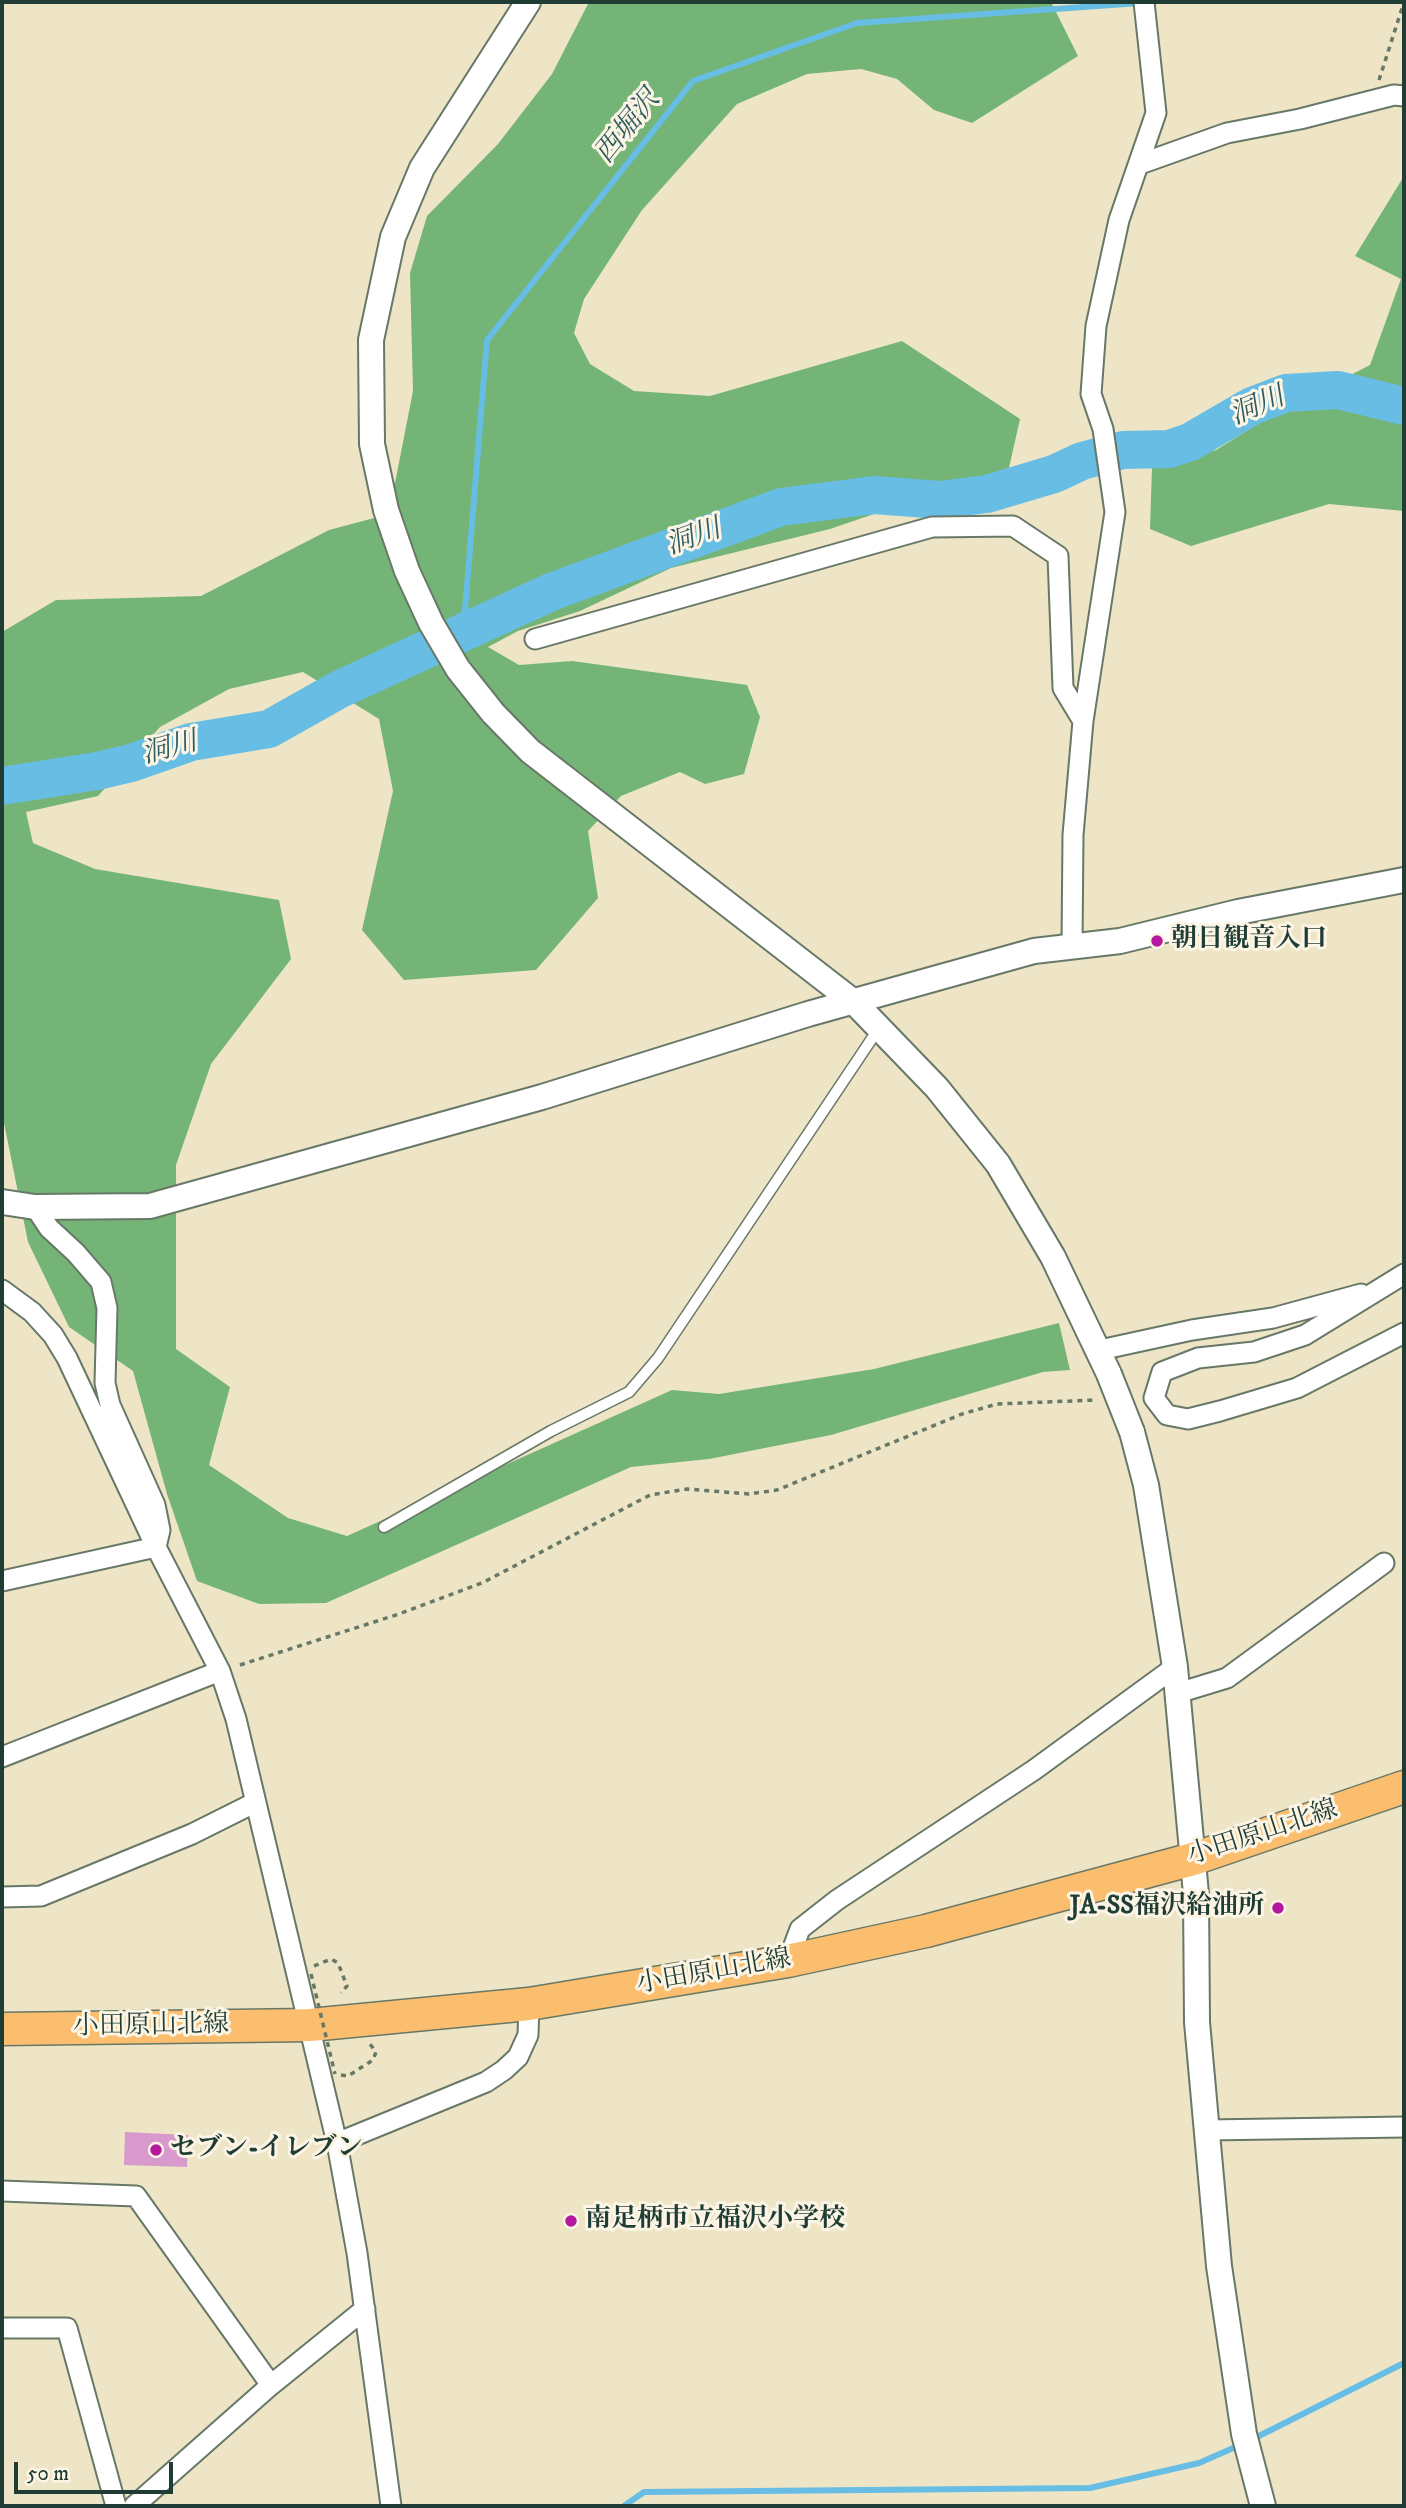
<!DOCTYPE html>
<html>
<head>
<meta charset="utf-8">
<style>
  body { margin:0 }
  #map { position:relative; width:1406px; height:2508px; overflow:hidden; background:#ede5c6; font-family:"IM FELL DW Pica",serif }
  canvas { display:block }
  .frame { position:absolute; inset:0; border:4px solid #1f3d34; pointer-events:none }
  .scale { position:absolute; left:14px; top:2462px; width:159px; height:32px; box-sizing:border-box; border:4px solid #1f3d34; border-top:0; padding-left:9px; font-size:21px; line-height:24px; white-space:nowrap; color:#1f3d34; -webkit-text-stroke:5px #fcf5e5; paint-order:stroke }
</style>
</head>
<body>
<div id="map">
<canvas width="1406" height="2508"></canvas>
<div class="frame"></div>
<div class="scale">50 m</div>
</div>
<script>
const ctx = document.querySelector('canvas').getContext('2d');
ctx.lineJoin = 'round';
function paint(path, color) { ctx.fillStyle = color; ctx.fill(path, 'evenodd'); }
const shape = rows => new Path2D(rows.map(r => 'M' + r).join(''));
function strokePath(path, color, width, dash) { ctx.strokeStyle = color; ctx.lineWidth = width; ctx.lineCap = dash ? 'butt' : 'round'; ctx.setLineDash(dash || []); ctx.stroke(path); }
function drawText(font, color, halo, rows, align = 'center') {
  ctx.font = font + ' "IM FELL DW Pica","Noto Serif JP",serif'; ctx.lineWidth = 6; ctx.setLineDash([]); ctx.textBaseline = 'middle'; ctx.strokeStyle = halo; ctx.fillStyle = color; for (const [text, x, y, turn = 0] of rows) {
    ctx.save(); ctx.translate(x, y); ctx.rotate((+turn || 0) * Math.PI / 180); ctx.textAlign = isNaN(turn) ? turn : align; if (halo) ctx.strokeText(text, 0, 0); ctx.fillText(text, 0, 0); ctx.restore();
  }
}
paint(shape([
  [589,2,1051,2,1078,56,972,123,934,110,897,79,861,69,807,74,737,104,642,210,584,299,574,333,590,364,634,391,710,396,902,341,1020,419,1009,468,830,529,671,568,580,611,518,631,488,647,519,665,572,661,747,685,760,717,744,774,705,784,680,772,621,796,588,831,598,898,536,970,404,980,362,930,393,791,379,719,303,672,229,689,160,727,98,796,26,812,33,843,95,869,279,900,291,959,211,1064,176,1165,176,1349,230,1387,209,1465,288,1518,347,1536,672,1390,719,1394,874,1369,1059,1323,1070,1370,1043,1372,831,1435,709,1459,631,1467,326,1603,259,1604,197,1581,167,1494,133,1371,69,1327,28,1242,2,1113,2,632,56,600,201,596,329,530,389,514,413,391,410,273,427,216,498,144,552,74],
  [1404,176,1404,511,1329,504,1191,546,1150,529,1152,468,1216,450,1269,417,1370,365,1401,279,1355,256]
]), '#74b577');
strokePath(shape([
  [463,634,487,340,693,81,857,23,1154,2],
  [1253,2439,1404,2363],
  [624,2506,644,2492,1090,2488,1199,2463,1240,2445]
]), '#67bde4', 6);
strokePath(shape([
  [2,786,97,771,131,763,191,742,269,729,340,689,551,592,781,507,874,495,940,500,987,494,1054,474,1082,461,1123,450,1169,449,1190,442,1252,406,1286,393,1338,390,1404,406]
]), '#67bde4', 38);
paint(shape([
  [125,2132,188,2135,187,2167,124,2165]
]), '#d89acc');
const service = shape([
  [384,1527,551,1431,629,1392,658,1358,879,1028]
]);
const minor = shape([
  [1140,164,1227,133,1300,119,1394,95,1404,96],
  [535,639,932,527,1013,526,1058,556,1063,688,1083,721],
  [1072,945,1073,835,1083,721,1115,512,1103,429,1091,394,1096,326,1119,220,1156,113,1144,2],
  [1404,1274,1305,1335,1254,1352,1198,1358,1162,1372,1154,1398,1167,1415,1188,1419,1220,1411,1297,1388,1404,1333],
  [2,1290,32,1312,53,1335,67,1358,156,1547,220,1671,236,1719,337,2143,357,2253,391,2506],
  [1100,1350,1192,1330,1273,1318,1361,1294],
  [2,1581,156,1547,160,1530,155,1505,110,1405,105,1383,107,1308,101,1282,76,1253,49,1228,35,1207],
  [1178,1693,1227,1678,1384,1563],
  [2,1757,220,1671],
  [2,1897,41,1896,192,1834,254,1803],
  [788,1961,800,1929,837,1900,1034,1770,1175,1667],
  [1207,2130,1404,2127],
  [337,2143,486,2082,504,2070,518,2057,528,2035,529,2004],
  [2,2191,136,2196,271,2385],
  [2,2328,67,2328,116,2506],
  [134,2506,271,2385,365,2309]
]);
const tertiary = shape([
  [528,2,422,168,393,237,371,340,372,444,386,510,407,571,431,623,458,669,493,713,530,751,855,1003,937,1088,998,1164,1053,1257,1109,1374],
  [2,1202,35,1207,150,1206,542,1097,808,1014,1034,951,1120,941,1238,912,1404,880],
  [1132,1432,1146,1485,1175,1667,1196,1894,1197,2022,1219,2266,1244,2434,1263,2506]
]);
const primary = shape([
  [2,2029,310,2025,529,2004,788,1961,926,1931,1193,1859,1404,1787]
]);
strokePath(service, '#677867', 13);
strokePath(minor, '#677867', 23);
strokePath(tertiary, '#677867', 28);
strokePath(primary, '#677867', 35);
strokePath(shape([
  [1379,80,1404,2],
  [240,1665,399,1614,482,1583,650,1495,687,1489,749,1494,777,1490,962,1414,997,1404,1096,1400],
  [314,1966,331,1959,338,1963,347,1986,341,1993],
  [341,2075,348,2076,373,2060,376,2052,370,2044]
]), '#677867', 3.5, [5, 5]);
strokePath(service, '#fff', 10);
strokePath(minor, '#fff', 19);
strokePath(tertiary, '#fff', 24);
strokePath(primary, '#fbbe6e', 32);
const tertiaryBridge = shape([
  [1109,1374,1132,1432]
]);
strokePath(tertiaryBridge, '#677867', 28, []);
strokePath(shape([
  [311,1974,335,2074]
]), '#677867', 3.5, [5, 5]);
strokePath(tertiaryBridge, '#fff', 24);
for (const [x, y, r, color] of [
  [1157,941,7,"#b5179e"],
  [1278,1908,7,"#b5179e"],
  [156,2150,7,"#b5179e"],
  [571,2221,7,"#b5179e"]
]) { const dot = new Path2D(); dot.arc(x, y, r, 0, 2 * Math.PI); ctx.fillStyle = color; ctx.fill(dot); strokePath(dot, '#fcf5e5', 2.5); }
drawText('bold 26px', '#1f3d34', '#fcf5e5', [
  ["朝日観音入口",1171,941],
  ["JA-SS福沢給油所",1264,1908,"right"],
  ["セブン-イレブン",170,2150],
  ["南足柄市立福沢小学校",585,2221]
], 'left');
drawText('26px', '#1f3d34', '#fcf5e5', [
  ["小田原山北線",1263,1834,-18],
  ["小田原山北線",714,1973,-10],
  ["小田原山北線",151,2027,-1]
]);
drawText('italic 28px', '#315d60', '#fcf5e5', [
  ["西堀沢",629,128,-51],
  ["洞川",1258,408,-23],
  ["洞川",694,539,-20],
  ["洞川",170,750,-15]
]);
</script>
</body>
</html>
